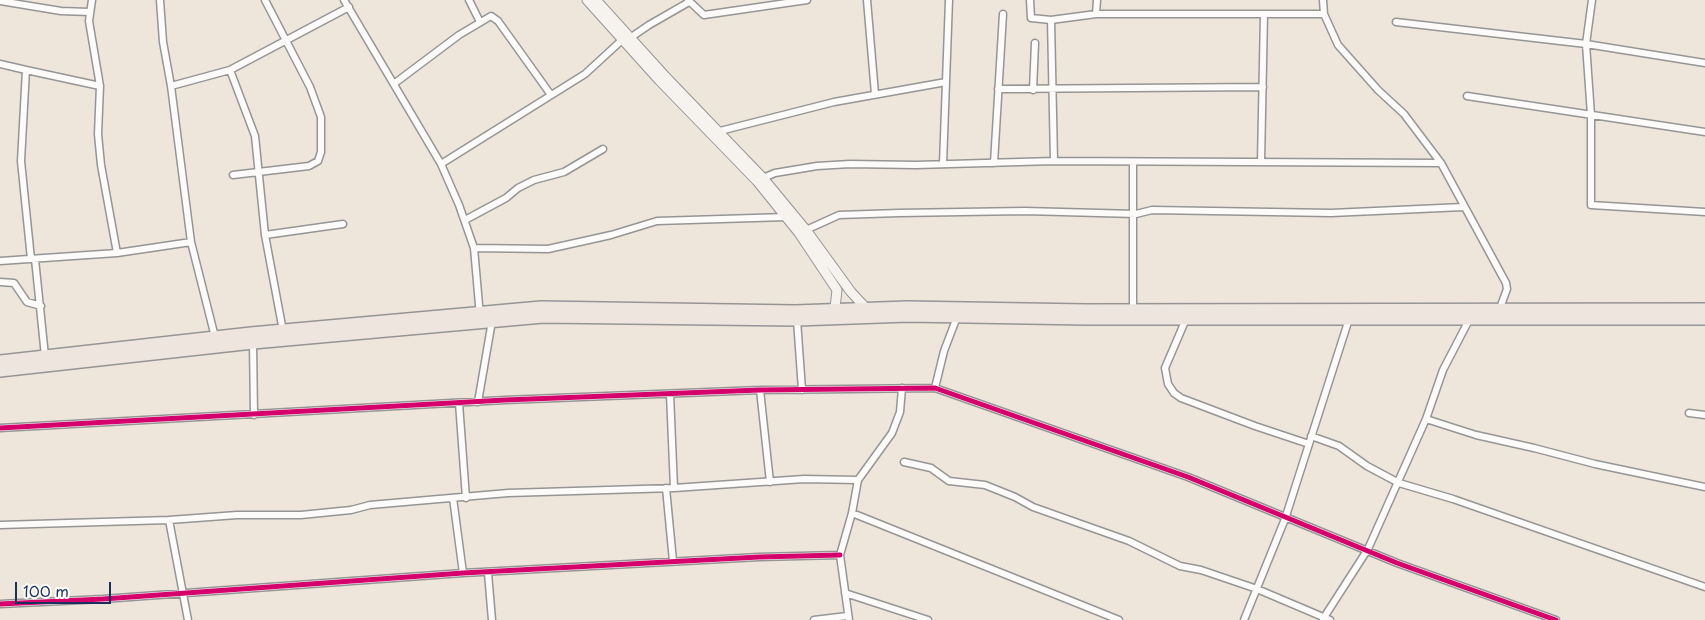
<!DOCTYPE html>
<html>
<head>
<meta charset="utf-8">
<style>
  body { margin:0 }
  #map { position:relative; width:1705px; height:620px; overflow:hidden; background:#eee6da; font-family:"Playpen Sans",sans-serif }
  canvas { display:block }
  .scale { position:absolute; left:15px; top:582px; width:96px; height:22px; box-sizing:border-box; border:2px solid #1b2f5e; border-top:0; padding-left:6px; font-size:15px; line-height:18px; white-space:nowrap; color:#1b2f5e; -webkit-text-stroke:4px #fdfcf7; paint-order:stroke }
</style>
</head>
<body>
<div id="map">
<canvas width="1705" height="620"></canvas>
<div class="scale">100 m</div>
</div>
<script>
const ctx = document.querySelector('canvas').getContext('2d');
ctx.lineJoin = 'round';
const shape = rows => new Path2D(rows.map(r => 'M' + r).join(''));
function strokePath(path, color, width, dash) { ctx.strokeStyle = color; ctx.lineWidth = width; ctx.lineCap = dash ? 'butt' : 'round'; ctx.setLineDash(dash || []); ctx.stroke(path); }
const street = shape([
  [92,0,89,21,100,86,98,134,101,165,117,253],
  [160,0,163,42,171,86,191,242,215,337],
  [344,0,441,164,459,205,474,248,480,316],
  [469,0,480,22],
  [688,0,704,15,807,0],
  [867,0,875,94],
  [1030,0,1031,18,1051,20],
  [1323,0,1324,14,1338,45,1378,90,1404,114,1441,163,1506,283,1507,289,1500,308],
  [1592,0,1586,44,1591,115,1591,205,1705,212],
  [0,1,61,11,89,12],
  [1096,14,1324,14],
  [1396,22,1586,44,1705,63],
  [630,38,649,25,689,2],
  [0,64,26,70,21,161,31,259],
  [26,70,100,86],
  [230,70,255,136,265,235,283,331],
  [395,83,459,35,491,16,498,21,551,95],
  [171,86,230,70,349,7],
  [998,89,1263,87],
  [1033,90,1035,43],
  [1467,96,1705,132],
  [720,131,834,102,946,82],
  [1054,161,1051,20,1096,14,1097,0],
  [1261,162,1264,14],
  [994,163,1003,14],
  [1133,163,1133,309],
  [441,164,585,74,622,40],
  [943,164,949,0],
  [233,175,309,166,318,161,321,152,321,117,310,87,265,0],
  [763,178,775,173,817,166,850,164,916,165,1054,161,1441,163],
  [465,220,506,198,518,188,534,180,564,172,603,149],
  [806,230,839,215,899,213,1025,211,1136,214,1152,210,1331,213,1463,207],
  [265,235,343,224],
  [474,248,548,249,611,235,657,221,786,217],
  [35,259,45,356],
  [0,261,117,253,191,242],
  [0,282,14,283,27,302,41,306],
  [1186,319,1165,368,1168,384,1174,393,1181,398,1255,426,1309,444],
  [797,320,802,390],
  [253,343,254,415],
  [935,388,944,351,957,317],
  [760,390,770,482],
  [670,394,674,488],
  [478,402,492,321],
  [459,403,466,498],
  [1689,413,1705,415],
  [1426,419,1476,435,1534,448,1595,464,1705,487],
  [0,428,505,400,760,390,935,388,1188,477,1397,563,1556,620],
  [1311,436,1339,446,1367,466,1399,483,1453,499,1705,587],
  [904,462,931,468,949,481,985,485,1015,497,1033,507,1129,541,1180,566,1201,570,1257,589,1330,620],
  [666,488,673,561],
  [453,498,463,573],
  [852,513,1119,620],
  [169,520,188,620],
  [0,525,169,520,237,515,301,515,351,510,370,505,508,493,674,488,804,479,858,480],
  [488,573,492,620],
  [845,593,928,620],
  [0,604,103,599,463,573,759,557,840,555],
  [1323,619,1368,549,1426,419,1443,370,1469,320],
  [814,620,847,616],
  [849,620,840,555,852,513,858,480,892,433,900,412,902,388],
  [1244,620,1285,519,1349,319]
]);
const secondary = shape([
  [587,0,659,80,757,181,799,233,837,290,835,308],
  [596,0,664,75,763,178,806,230,851,292,865,307]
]);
const highway = shape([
  [0,361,251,333,541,307,795,311,907,307,1086,310,1705,309],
  [0,371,253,343,543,317,797,320,908,316,1087,319,1705,319]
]);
strokePath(street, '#959596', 9);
strokePath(secondary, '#959596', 11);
strokePath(highway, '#959596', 14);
strokePath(street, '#fcfbf9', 6);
strokePath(secondary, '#f6f3ee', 9);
strokePath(highway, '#eee6de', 11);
strokePath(shape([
  [0,428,505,400,760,390,935,388,1188,477,1397,563,1556,620],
  [0,604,103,599,463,573,759,557,840,555]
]), '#d6006c', 5);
</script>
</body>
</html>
